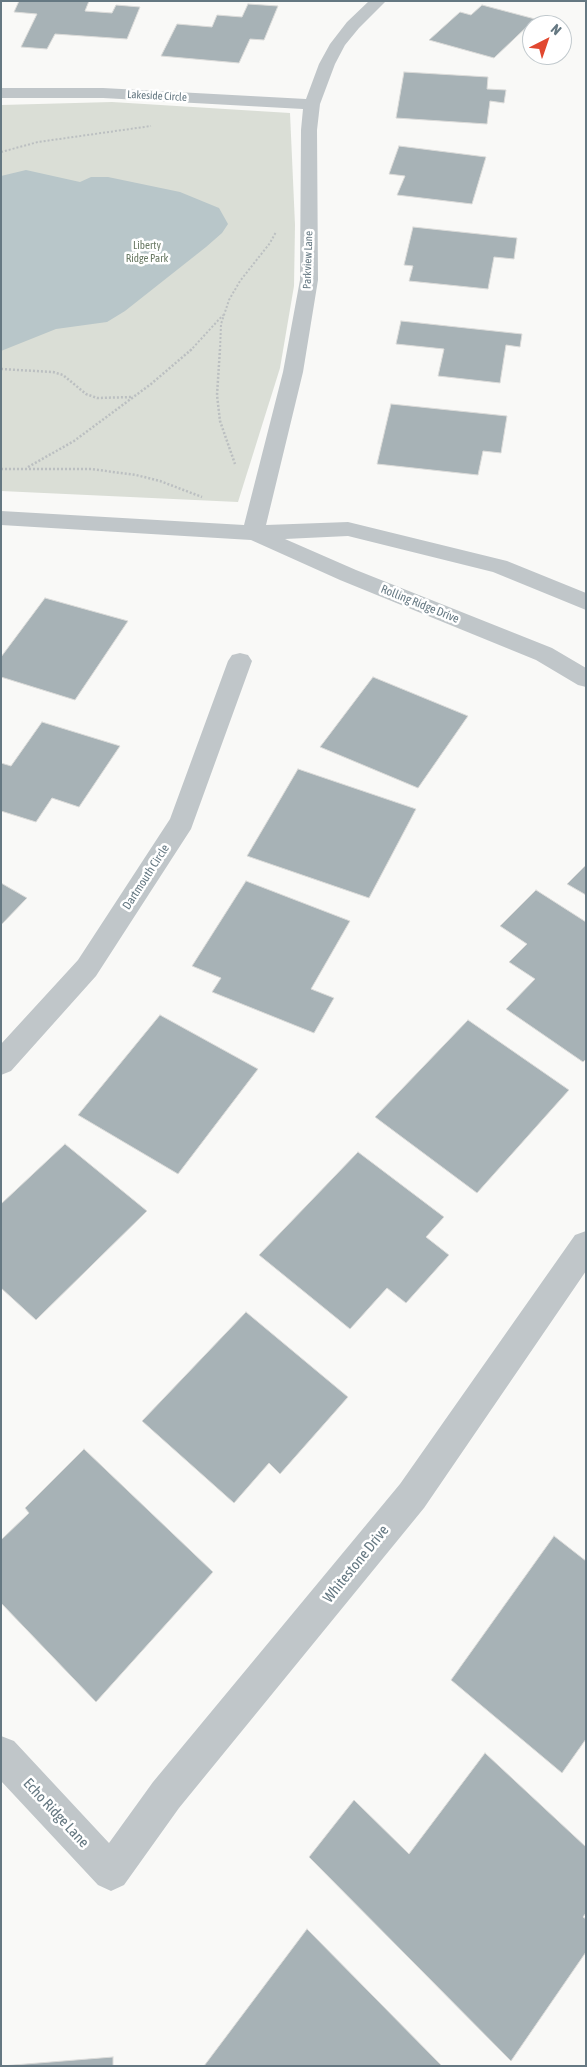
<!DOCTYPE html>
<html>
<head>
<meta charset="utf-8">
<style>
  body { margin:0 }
  #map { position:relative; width:587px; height:2067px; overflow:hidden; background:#f9f9f7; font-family:"Asap Condensed",sans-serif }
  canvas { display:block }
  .frame { position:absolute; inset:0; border:2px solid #657882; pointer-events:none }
  .north { position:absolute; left:522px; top:15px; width:50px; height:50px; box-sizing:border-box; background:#fff; border:1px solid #c1c9cd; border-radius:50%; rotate:41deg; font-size:14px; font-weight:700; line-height:20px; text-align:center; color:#657882 }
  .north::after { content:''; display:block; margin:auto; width:18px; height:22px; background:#e14830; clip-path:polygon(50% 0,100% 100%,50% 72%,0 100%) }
</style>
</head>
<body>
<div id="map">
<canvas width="587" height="2067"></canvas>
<div class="frame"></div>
<div class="north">N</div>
</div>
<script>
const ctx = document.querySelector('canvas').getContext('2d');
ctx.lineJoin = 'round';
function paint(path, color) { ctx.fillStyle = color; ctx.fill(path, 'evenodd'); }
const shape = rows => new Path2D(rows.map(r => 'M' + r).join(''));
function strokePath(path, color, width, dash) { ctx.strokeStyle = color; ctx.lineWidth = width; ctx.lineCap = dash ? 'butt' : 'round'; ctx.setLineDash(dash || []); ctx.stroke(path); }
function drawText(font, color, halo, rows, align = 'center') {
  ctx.font = font + ' "Asap Condensed",sans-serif'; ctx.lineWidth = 5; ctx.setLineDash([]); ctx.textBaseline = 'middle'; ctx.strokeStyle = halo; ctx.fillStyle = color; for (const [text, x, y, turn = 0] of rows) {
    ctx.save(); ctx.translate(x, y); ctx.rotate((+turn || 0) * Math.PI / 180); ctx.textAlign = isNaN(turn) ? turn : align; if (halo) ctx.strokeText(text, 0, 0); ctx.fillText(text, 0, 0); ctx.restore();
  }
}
paint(shape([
  [112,102,290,113,295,225,294,286,280,368,238,502,1,491,1,105]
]), '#daded6');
paint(shape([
  [26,170,80,182,91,177,108,177,180,192,219,208,228,224,222,233,206,247,125,311,107,322,56,329,1,351,1,176]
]), '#b8c6c9');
const building = shape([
  [19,1,89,1,85,11,112,13,116,5,140,7,127,39,55,34,47,49,21,47,37,14,14,12,19,1],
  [248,4,278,6,264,40,250,39,239,63,161,56,177,24,212,27,217,15,242,17,248,4],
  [482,5,535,19,494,58,429,40,460,12,471,15,482,5],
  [404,72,488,77,487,89,506,90,504,103,490,101,487,124,396,118,404,72],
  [399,146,486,157,472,204,397,195,405,176,389,174,399,146],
  [413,227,517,238,514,259,494,257,488,289,409,281,413,266,404,265,413,227],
  [401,321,522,334,520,347,506,345,500,383,438,376,444,349,396,344,401,321],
  [391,404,507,416,501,453,483,451,478,475,377,464,391,404],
  [45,598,128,621,75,700,1,677,1,657,45,598],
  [373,677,468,716,418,788,320,747,373,677],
  [42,722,120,746,79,807,52,798,36,822,1,811,1,763,11,766,42,722],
  [298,769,416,809,369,898,247,856,298,769],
  [586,865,586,895,567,884,586,865],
  [246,881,350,921,311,989,334,998,314,1033,212,992,221,978,192,966,246,881],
  [1,883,27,898,1,925,1,883],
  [536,890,586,922,586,1059,583,1062,506,1009,535,979,509,962,527,944,500,926,536,890],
  [160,1015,258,1069,178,1174,78,1115,160,1015],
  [468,1020,569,1090,477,1193,375,1117,468,1020],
  [65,1144,147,1211,36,1320,1,1288,1,1204,65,1144],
  [358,1152,444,1217,426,1237,449,1255,406,1303,387,1288,350,1329,259,1255,358,1152],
  [246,1312,348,1397,280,1474,269,1463,234,1503,142,1421,246,1312],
  [84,1449,213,1572,96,1702,1,1603,1,1540,29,1513,25,1508,84,1449],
  [554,1536,586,1561,586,1739,562,1773,451,1680,554,1536],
  [485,1753,586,1847,586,1913,583,1917,586,1919,586,1952,511,2061,309,1857,354,1800,409,1854,485,1753],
  [307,1929,442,2066,204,2066,307,1929],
  [113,2057,113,2066,1,2066,113,2057]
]);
paint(building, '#a7b2b6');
strokePath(building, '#dbdbd9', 1);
strokePath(shape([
  [1,152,38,142,151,126],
  [190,351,223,315],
  [220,351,221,324,229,300,240,281,270,243,276,232]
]), '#bbbfc1', 2, [2, 2]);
strokePath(shape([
  [220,349,217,395,220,421,235,464],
  [1,369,53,372,63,375,86,394,97,398,133,397],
  [28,467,74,441,151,384,192,349],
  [1,469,91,469,136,475,160,481,202,497]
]), '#bbbfc1', 2.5, [2, 2]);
paint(shape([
  [369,1,386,1,359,28,345,45,335,64,320,104,317,130,318,280,303,372,266,525,348,522,507,561,586,593,586,610,493,572,348,536,285,539,356,570,552,648,586,668,586,687,578,685,536,660,340,580,251,540,1,525,1,511,244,525,283,372,300,280,301,130,303,109,103,98,1,98,1,88,103,88,306,99,319,64,330,44,347,22,369,1],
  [240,653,248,655,252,661,191,829,96,976,11,1071,1,1075,1,1044,78,960,170,819,228,661,232,655,240,653],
  [586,1231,586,1271,424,1508,179,1808,124,1885,111,1891,98,1885,1,1781,1,1736,14,1741,109,1843,153,1782,400,1484,575,1235,586,1231]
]), '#c0c6c9');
drawText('11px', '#657882', '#fff', [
  ["Lakeside Circle",157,96,3],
  ["Parkview Lane",308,260,-88]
]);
drawText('11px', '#6a7a64', '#fff', [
  ["Liberty",147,246],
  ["Ridge Park",147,259]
]);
drawText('12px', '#657882', '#fff', [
  ["Rolling Ridge Drive",420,604,22],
  ["Dartmouth Circle",146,877,-57]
]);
drawText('15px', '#657882', '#fff', [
  ["Whitestone Drive",356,1564,-51],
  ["Echo Ridge Lane",56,1813,47]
]);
</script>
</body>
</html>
